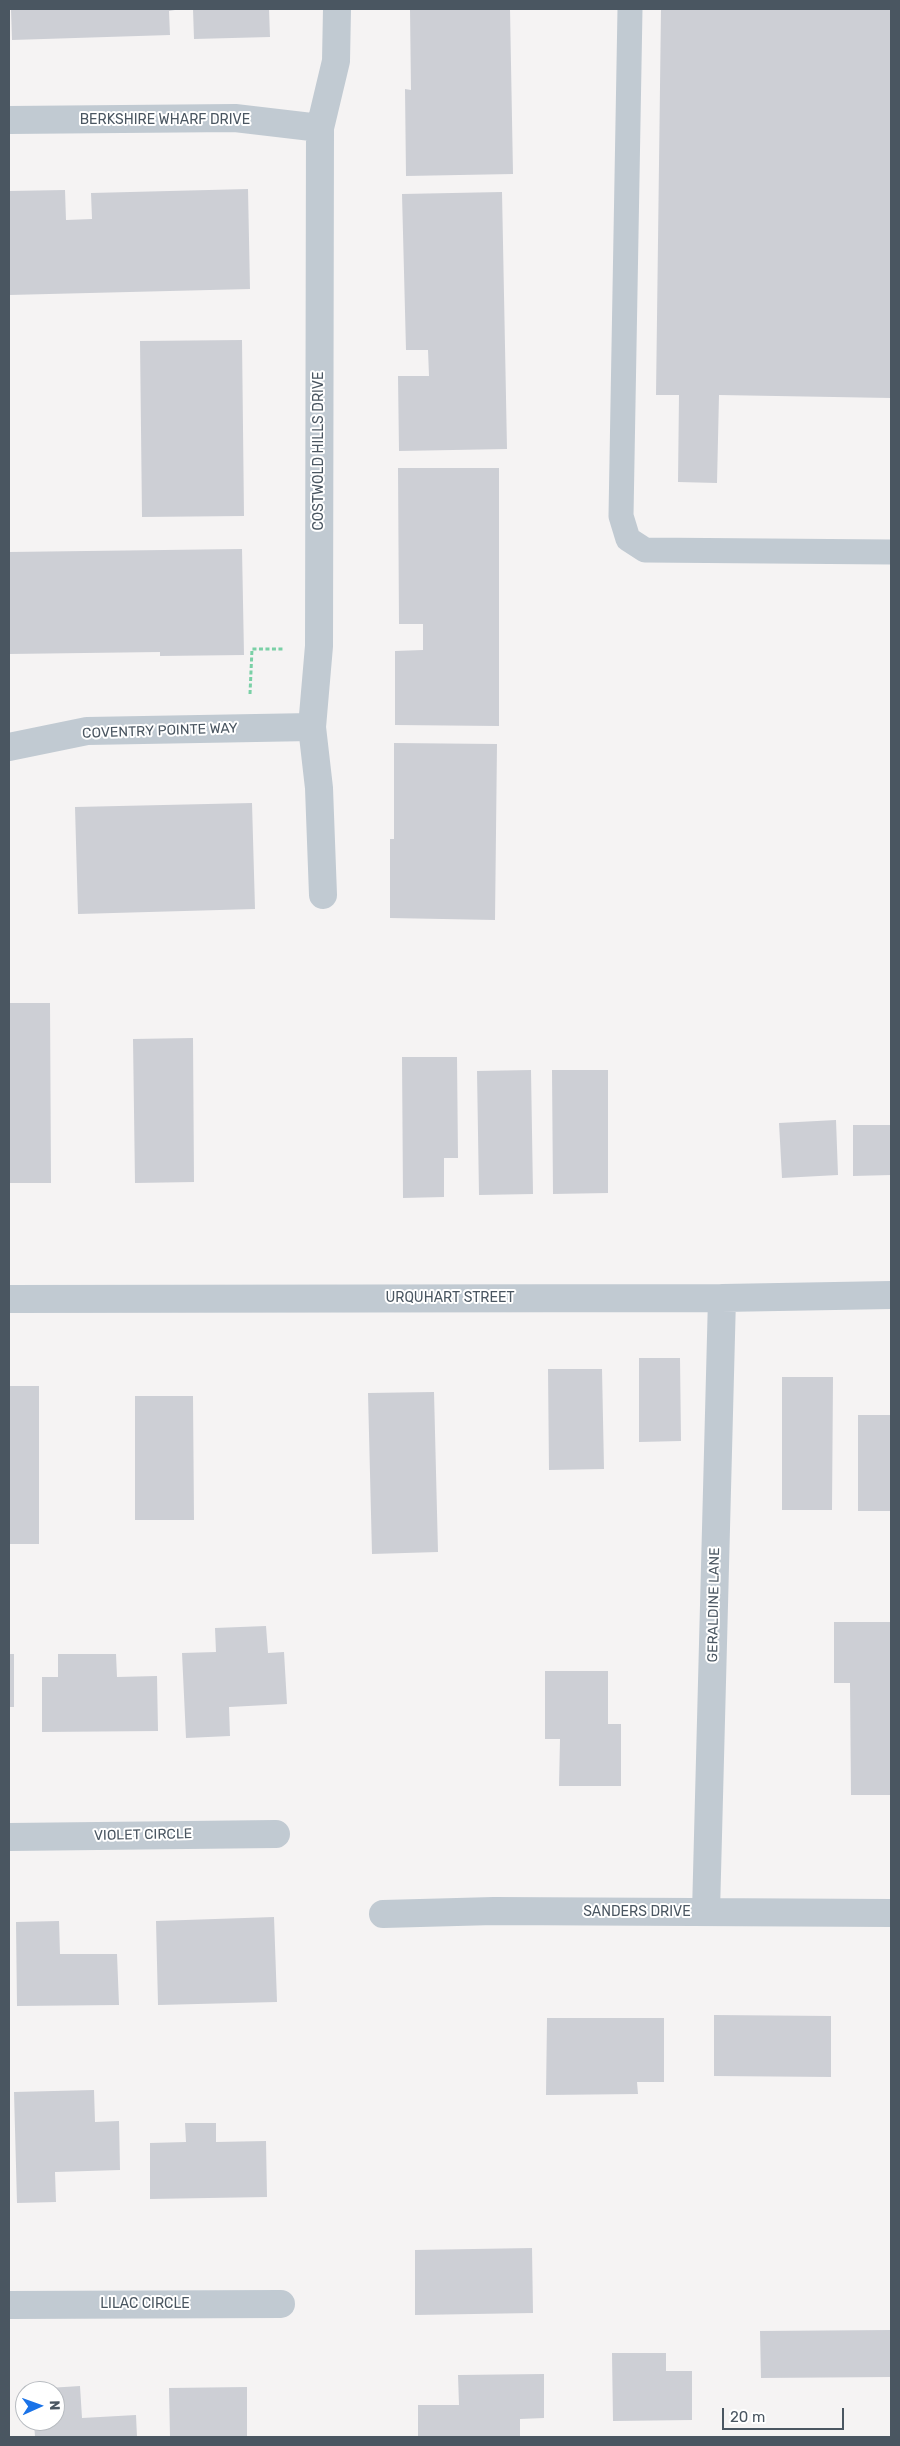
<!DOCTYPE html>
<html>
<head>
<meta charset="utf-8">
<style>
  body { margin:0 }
  #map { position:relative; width:900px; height:2446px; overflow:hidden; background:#f5f3f3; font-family:Rubik,sans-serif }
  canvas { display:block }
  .frame { position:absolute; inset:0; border:10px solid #4a5661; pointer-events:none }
  .north { position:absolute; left:15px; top:2381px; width:50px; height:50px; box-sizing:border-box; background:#fff; border:1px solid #b7bbc0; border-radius:50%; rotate:88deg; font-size:14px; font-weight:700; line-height:20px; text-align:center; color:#4a5661 }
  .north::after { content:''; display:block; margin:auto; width:18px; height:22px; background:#1a73e8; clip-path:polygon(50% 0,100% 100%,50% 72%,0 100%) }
  .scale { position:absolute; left:722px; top:2408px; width:122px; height:22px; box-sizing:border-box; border:2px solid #4a5661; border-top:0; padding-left:6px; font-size:15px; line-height:18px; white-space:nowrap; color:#4a5661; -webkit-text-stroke:4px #fff; paint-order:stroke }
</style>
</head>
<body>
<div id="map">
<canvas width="900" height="2446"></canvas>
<div class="frame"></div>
<div class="north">N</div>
<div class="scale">20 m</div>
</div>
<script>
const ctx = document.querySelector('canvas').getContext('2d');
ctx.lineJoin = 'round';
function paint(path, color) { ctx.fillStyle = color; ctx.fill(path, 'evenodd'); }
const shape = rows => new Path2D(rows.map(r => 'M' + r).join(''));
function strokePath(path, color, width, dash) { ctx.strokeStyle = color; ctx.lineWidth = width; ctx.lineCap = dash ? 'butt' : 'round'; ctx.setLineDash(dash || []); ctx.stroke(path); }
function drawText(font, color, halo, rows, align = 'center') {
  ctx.font = font + ' Rubik,sans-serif'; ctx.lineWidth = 4; ctx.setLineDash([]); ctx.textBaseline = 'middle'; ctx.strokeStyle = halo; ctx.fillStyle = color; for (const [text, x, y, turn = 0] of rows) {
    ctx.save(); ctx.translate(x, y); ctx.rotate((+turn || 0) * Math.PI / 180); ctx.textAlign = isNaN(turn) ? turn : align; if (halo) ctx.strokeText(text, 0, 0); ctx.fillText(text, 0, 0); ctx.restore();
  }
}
paint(shape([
  [11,9,175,9,175,10,169,11,170,35,12,40],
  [193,9,269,9,270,37,194,39],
  [410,9,510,9,513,174,406,176,405,89,411,90],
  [661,9,891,9,891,398,719,395,717,483,678,482,679,395,656,395],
  [248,189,250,289,9,295,9,191,65,190,66,220,92,219,91,193],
  [502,192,507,449,399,451,398,376,429,376,428,350,406,350,402,194],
  [242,340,244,516,142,517,140,341],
  [398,468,499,468,499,726,395,725,395,651,423,650,423,624,399,624],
  [242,549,244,655,160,656,160,652,9,654,9,552],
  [394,743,497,744,495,920,390,918,390,839,394,839],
  [252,803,255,909,78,914,75,807],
  [9,1003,50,1003,51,1183,9,1183],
  [193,1038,194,1182,135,1183,133,1039],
  [402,1057,457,1057,458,1158,444,1158,444,1197,403,1198],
  [531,1070,533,1194,479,1195,477,1071],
  [552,1070,608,1070,608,1193,553,1194],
  [836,1120,838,1175,782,1178,779,1123],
  [853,1125,891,1125,891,1175,853,1176],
  [639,1358,680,1358,681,1441,639,1442],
  [548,1369,602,1369,604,1469,549,1470],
  [782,1377,833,1377,832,1510,782,1510],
  [9,1386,39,1386,39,1544,9,1544],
  [434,1392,438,1552,372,1554,368,1393],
  [135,1396,193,1396,194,1520,135,1520],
  [858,1415,891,1415,891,1511,858,1511],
  [834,1622,891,1622,891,1795,851,1795,850,1683,834,1683],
  [266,1626,268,1653,284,1652,287,1704,229,1707,230,1736,186,1738,182,1653,216,1652,215,1628],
  [9,1654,14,1654,14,1707,9,1707],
  [58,1654,116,1654,117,1677,157,1676,158,1731,42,1732,42,1677,58,1677],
  [545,1671,608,1671,608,1724,621,1724,621,1786,559,1786,560,1739,545,1739],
  [274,1917,277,2002,158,2005,156,1921],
  [59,1921,60,1954,117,1954,119,2005,17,2006,16,1922],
  [714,2015,831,2016,831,2077,714,2076],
  [547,2018,664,2018,664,2082,637,2082,638,2094,546,2095],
  [94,2090,95,2122,119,2121,120,2170,55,2172,56,2202,17,2203,14,2092],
  [185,2123,216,2123,216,2142,266,2141,267,2197,150,2199,150,2143,186,2142],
  [532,2248,533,2313,415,2315,415,2250],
  [891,2330,891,2377,761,2378,760,2331],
  [612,2353,666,2353,666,2371,692,2371,692,2420,613,2421],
  [544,2374,544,2418,520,2419,520,2437,418,2437,418,2405,459,2405,458,2375],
  [80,2386,82,2418,136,2415,137,2437,35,2437,34,2421,55,2421,55,2391,33,2391,33,2389],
  [247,2387,247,2437,170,2437,169,2388]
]), '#cdcfd5');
strokePath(shape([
  [250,694,252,649,283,649]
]), '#7ad0a6', 3, [4, 2.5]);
strokePath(shape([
  [630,9,621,516,628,539,645,550,891,552]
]), '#c1cad2', 25);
strokePath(shape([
  [9,120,235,118,320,128],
  [9,747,87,731,312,727],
  [323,895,319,788,312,727,319,646,320,128,336,61,337,9],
  [9,1299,722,1298,891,1295],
  [9,1837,276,1834],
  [706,1912,722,1298],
  [383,1914,494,1911,891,1913],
  [9,2305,281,2304]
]), '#c1cad2', 28);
drawText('14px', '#4a5661', '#fff', [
  ["BERKSHIRE WHARF DRIVE",165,120],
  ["COSTWOLD HILLS DRIVE",319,451,-90],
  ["COVENTRY POINTE WAY",160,731,-2],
  ["URQUHART STREET",450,1298],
  ["GERALDINE LANE",714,1605,-89],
  ["VIOLET CIRCLE",143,1835,-1],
  ["SANDERS DRIVE",637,1912],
  ["LILAC CIRCLE",145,2304]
]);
</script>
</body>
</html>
